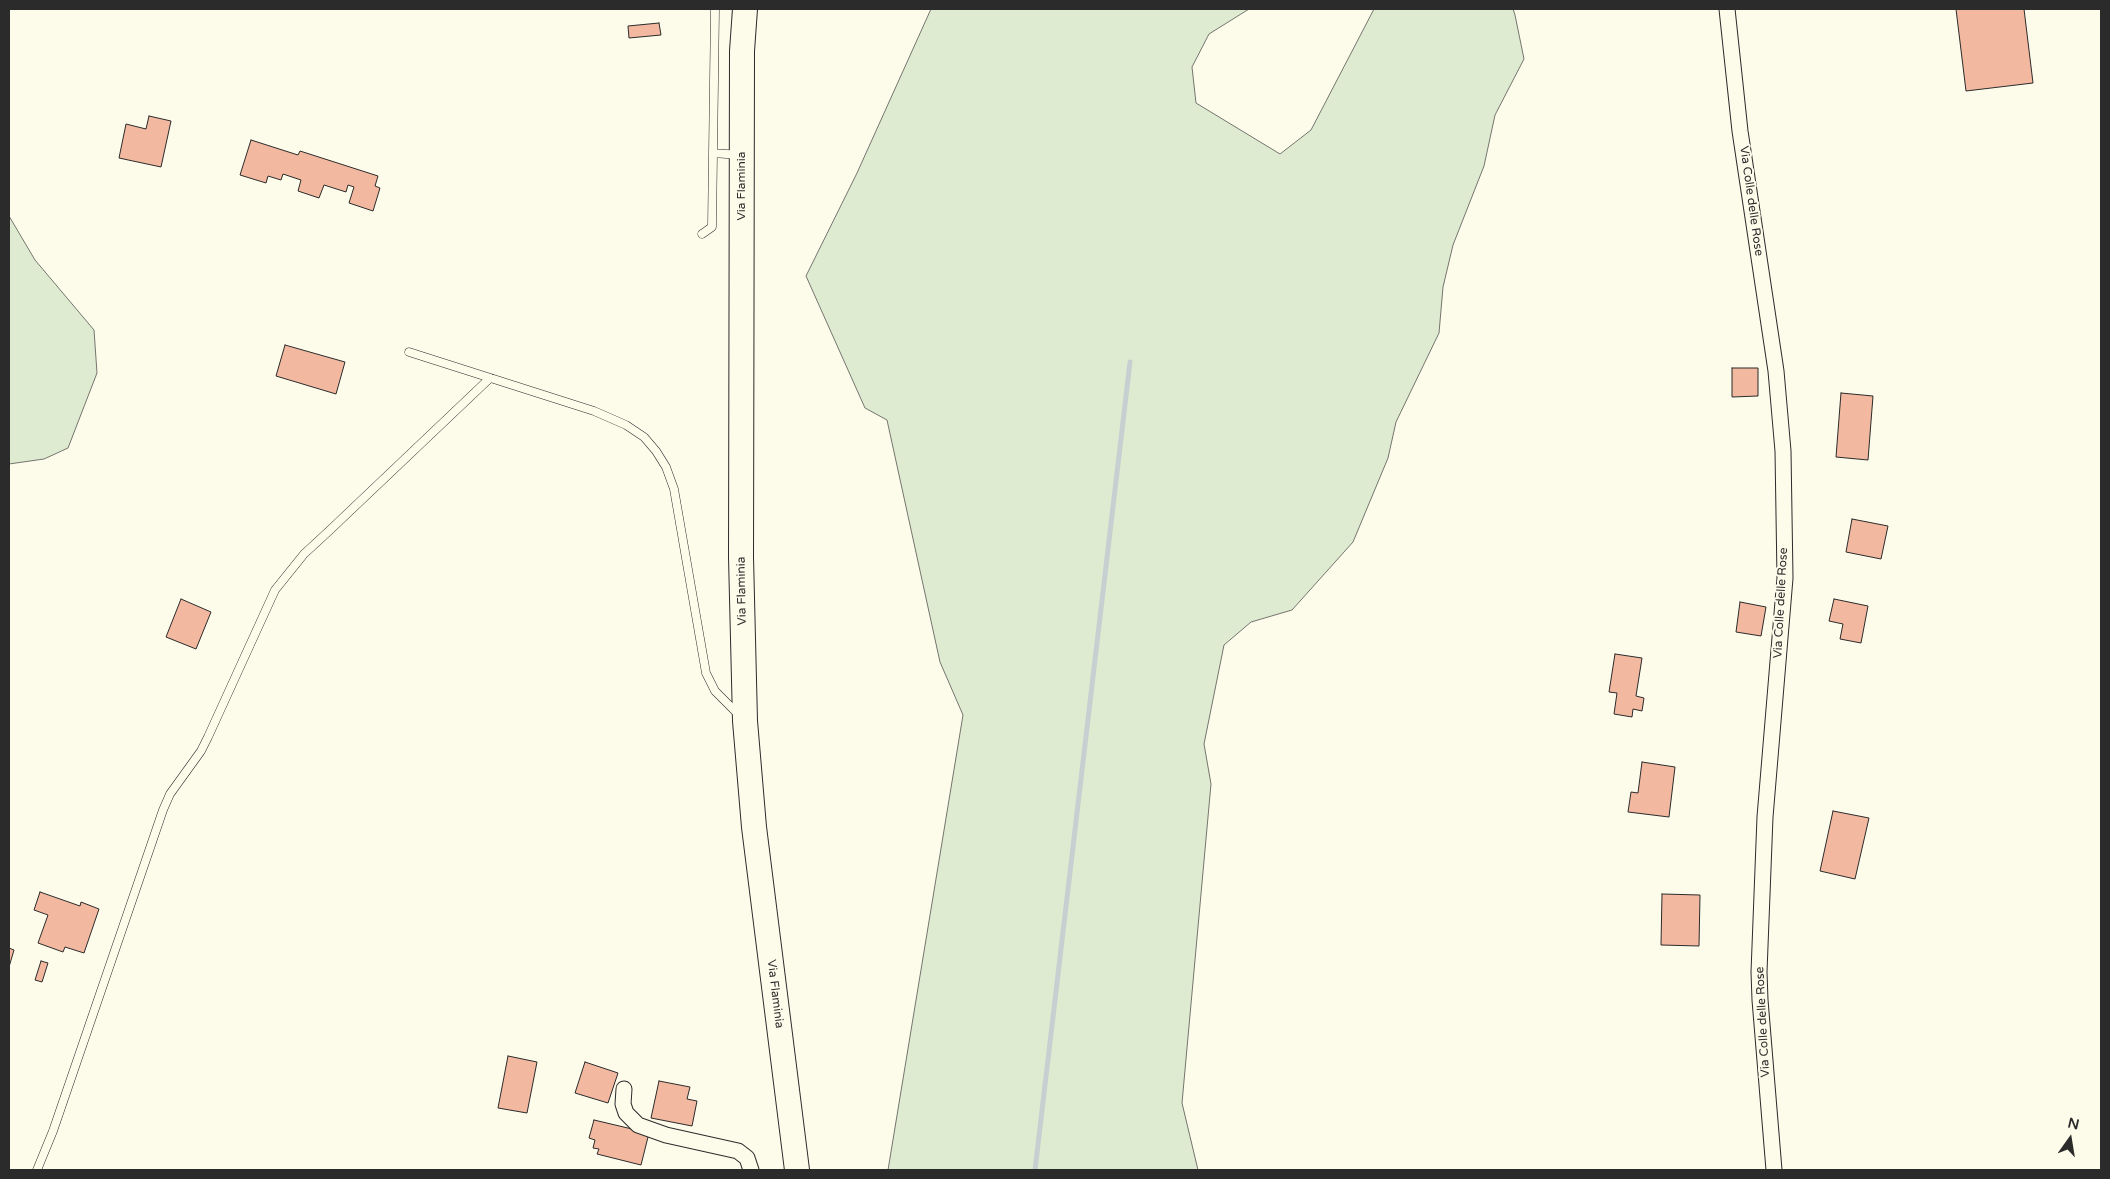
<!DOCTYPE html>
<html>
<head>
<meta charset="utf-8">
<style>
  body { margin:0 }
  #map { position:relative; width:2110px; height:1179px; overflow:hidden; background:#fdfbea; font-family:"Varela Round",sans-serif }
  canvas { display:block }
  .frame { position:absolute; inset:0; border:10px solid #2b2b2b; pointer-events:none }
  .north { position:absolute; left:2045px; top:1114px; width:50px; height:50px; -webkit-text-stroke:4px #fdfbea; paint-order:stroke; rotate:13deg; font-size:14px; font-weight:700; line-height:20px; text-align:center; color:#2b2b2b }
  .north::after { content:''; display:block; margin:auto; width:18px; height:22px; background:#2b2b2b; clip-path:polygon(50% 0,100% 100%,50% 72%,0 100%) }
</style>
</head>
<body>
<div id="map">
<canvas width="2110" height="1179"></canvas>
<div class="frame"></div>
<div class="north">N</div>
</div>
<script>
const ctx = document.querySelector('canvas').getContext('2d');
ctx.lineJoin = 'round';
function paint(path, color) { ctx.fillStyle = color; ctx.fill(path, 'evenodd'); }
const shape = rows => new Path2D(rows.map(r => 'M' + r).join(''));
function strokePath(path, color, width, dash) { ctx.strokeStyle = color; ctx.lineWidth = width; ctx.lineCap = dash ? 'butt' : 'round'; ctx.setLineDash(dash || []); ctx.stroke(path); }
function drawText(font, color, halo, rows, align = 'center') {
  ctx.font = font + ' "Varela Round",sans-serif'; ctx.lineWidth = 4; ctx.setLineDash([]); ctx.textBaseline = 'middle'; ctx.strokeStyle = halo; ctx.fillStyle = color; for (const [text, x, y, turn = 0] of rows) {
    ctx.save(); ctx.translate(x, y); ctx.rotate((+turn || 0) * Math.PI / 180); ctx.textAlign = isNaN(turn) ? turn : align; if (halo) ctx.strokeText(text, 0, 0); ctx.fillText(text, 0, 0); ctx.restore();
  }
}
const green = shape([
  [931,9,1249,9,1209,34,1192,67,1196,103,1280,154,1311,130,1374,9,1513,9,1515,15,1524,59,1495,115,1484,166,1453,245,1443,287,1439,333,1396,422,1388,458,1353,542,1292,610,1251,622,1224,645,1204,744,1211,784,1182,1103,1198,1170,888,1170,963,715,940,662,887,420,865,408,806,276,857,173,931,9],
  [9,216,35,260,94,330,97,373,68,448,44,459,9,464,9,216]
]);
paint(green, '#deebd1');
strokePath(green, '#74746e', 1);
strokePath(shape([
  [1035,1170,1130,362]
]), '#c7d0d0', 5);
const building = shape([
  [1956,9,2024,9,2033,83,1966,91,1956,9],
  [659,23,661,35,629,38,628,26,659,23],
  [149,116,171,121,161,167,119,158,126,124,146,129,149,116],
  [251,140,298,155,300,151,378,176,375,186,380,188,373,211,349,203,354,187,348,185,346,192,324,185,319,198,298,191,301,180,283,174,281,180,268,176,266,183,240,175,251,140],
  [285,345,345,362,336,394,276,376,285,345],
  [1732,368,1758,368,1758,396,1732,397,1732,368],
  [1841,393,1873,396,1868,460,1836,457,1841,393],
  [1852,519,1888,526,1881,559,1846,552,1852,519],
  [181,599,211,612,196,649,166,637,181,599],
  [1834,599,1868,606,1861,643,1840,639,1843,624,1829,621,1834,599],
  [1740,602,1766,607,1761,636,1736,632,1740,602],
  [1615,654,1642,658,1636,696,1644,698,1642,711,1633,709,1632,717,1614,714,1617,693,1609,692,1615,654],
  [1642,762,1675,767,1669,817,1628,812,1631,792,1638,793,1642,762],
  [1833,811,1869,818,1855,879,1820,871,1833,811],
  [40,892,80,906,81,902,99,909,84,953,65,947,63,952,38,943,48,915,34,910,40,892],
  [1662,894,1700,895,1699,946,1661,945,1662,894],
  [9,948,14,950,9,967,9,948],
  [41,961,48,963,42,982,35,980,41,961],
  [508,1056,537,1062,527,1113,498,1108,508,1056],
  [585,1062,618,1073,608,1103,575,1093,585,1062],
  [659,1081,690,1087,687,1099,697,1101,692,1126,651,1118,659,1081],
  [594,1120,649,1133,641,1165,597,1154,599,1149,593,1148,595,1140,589,1138,594,1120]
]);
paint(building, '#f2b8a0');
strokePath(building, '#2b2b2b', 1);
const service = shape([
  [713,153,715,9],
  [702,234,712,227,713,153,740,155],
  [409,352,594,411,626,425,644,437,656,451,666,467,674,489,706,673,715,691,739,715],
  [37,1170,53,1131,163,810,170,794,201,751,208,737,275,590,304,554,330,530,490,378]
]);
const minor = shape([
  [1727,9,1740,131,1776,371,1783,451,1785,578,1765,817,1759,972,1760,1000,1774,1170],
  [624,1089,623,1104,626,1113,638,1125,666,1135,738,1151,747,1158,751,1170]
]);
const primary = shape([
  [745,9,742,51,741,557,745,721,754,827,797,1170]
]);
strokePath(service, '#2b2b2b', 9);
strokePath(minor, '#2b2b2b', 17);
strokePath(primary, '#2b2b2b', 26);
strokePath(service, '#fdfbea', 8);
strokePath(minor, '#fdfbea', 15);
strokePath(primary, '#fdfbea', 24);
drawText('12px', '#2b2b2b', '#fdfbea', [
  ["Via Flaminia",742,186,-90],
  ["Via Colle delle Rose",1751,201,82],
  ["Via Flaminia",742,591,-91],
  ["Via Colle delle Rose",1781,603,-87],
  ["Via Flaminia",775,994,83],
  ["Via Colle delle Rose",1763,1022,-93]
]);
</script>
</body>
</html>
